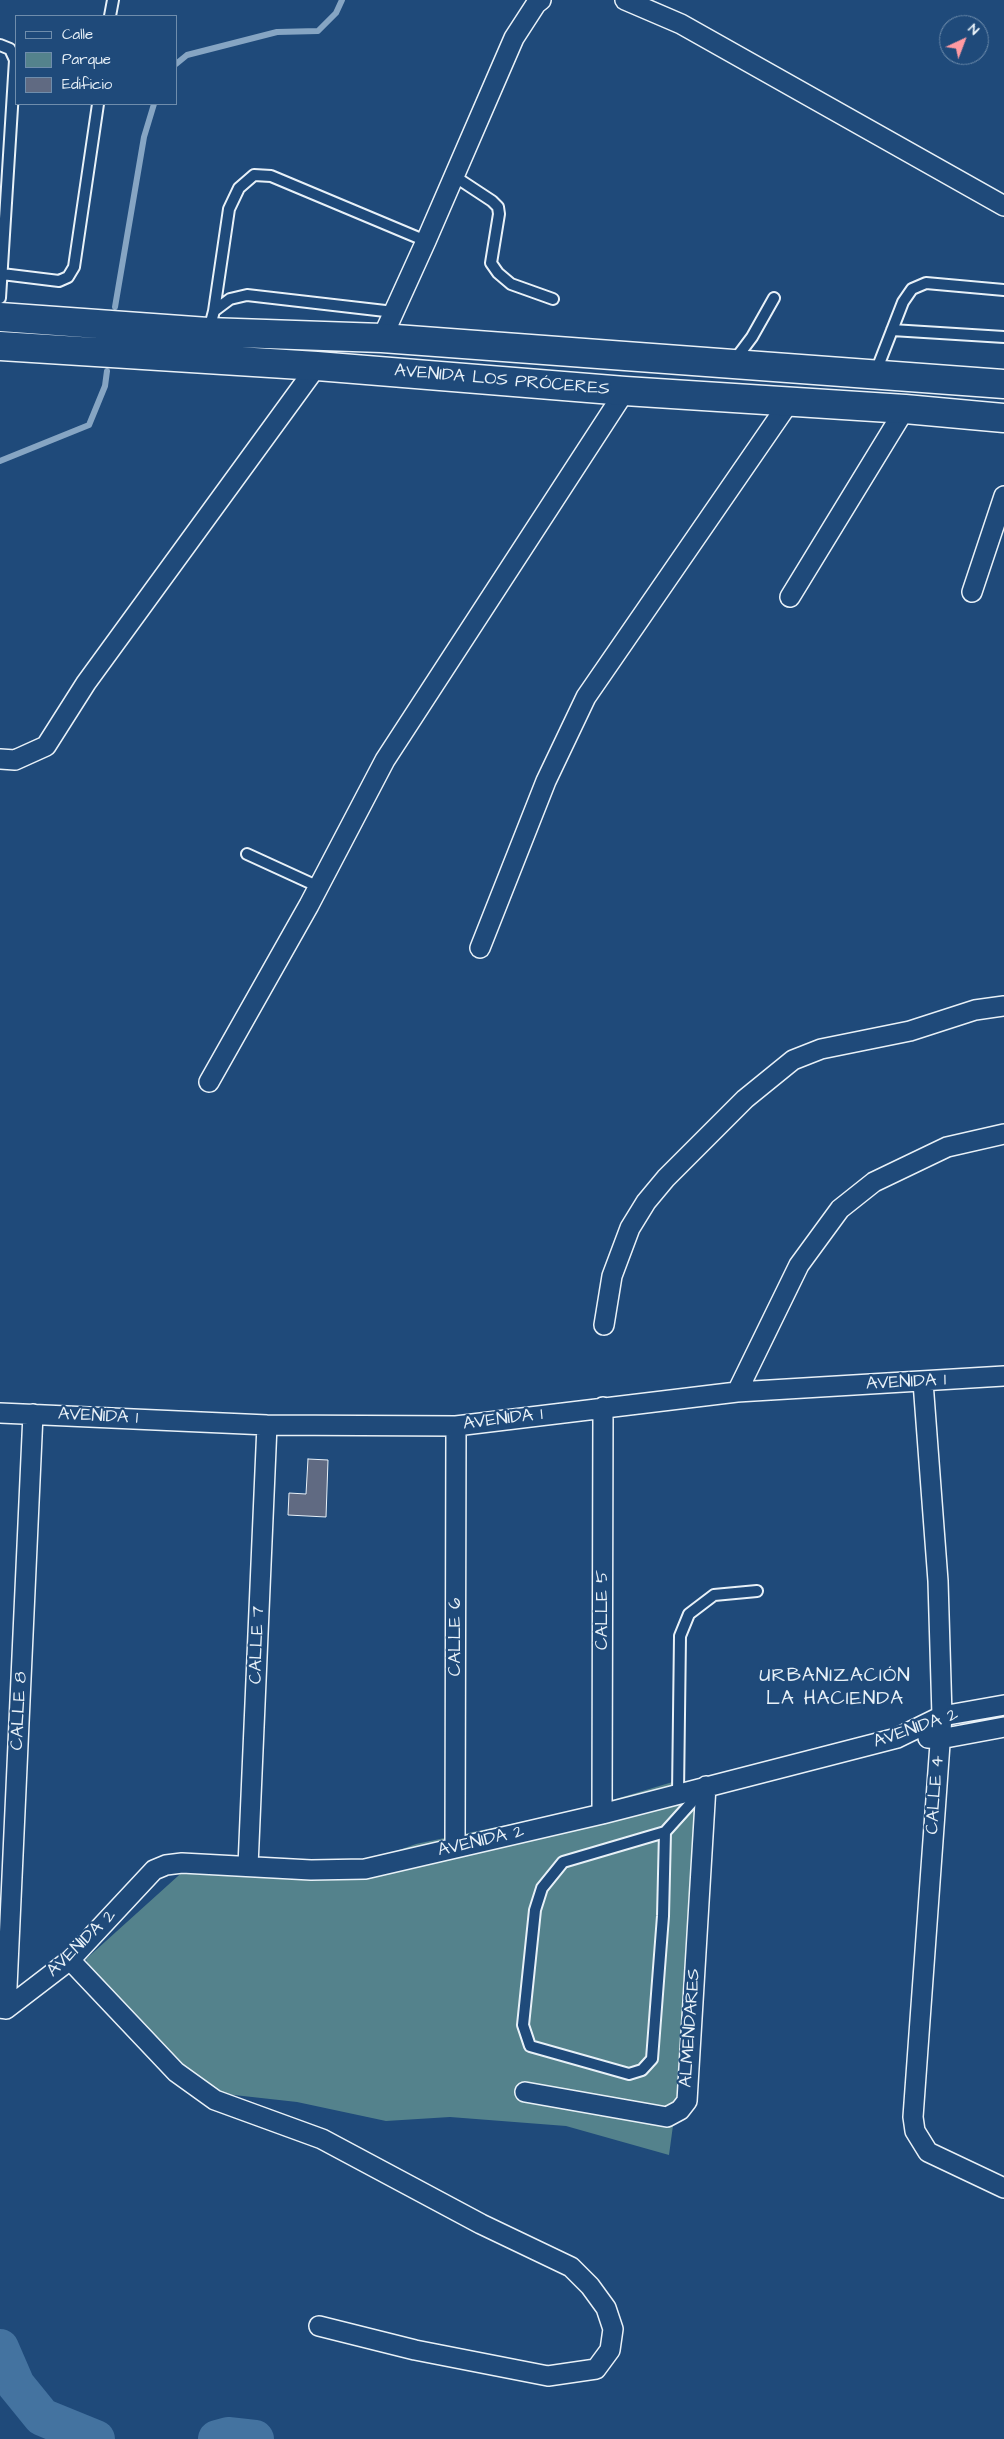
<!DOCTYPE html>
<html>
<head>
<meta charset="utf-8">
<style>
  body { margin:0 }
  #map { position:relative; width:1004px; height:2439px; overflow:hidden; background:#1f4a7a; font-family:"Architects Daughter",sans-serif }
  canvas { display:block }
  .legend { position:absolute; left:15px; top:15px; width:162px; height:90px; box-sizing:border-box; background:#1f4a7a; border:1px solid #6f8dac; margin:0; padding:6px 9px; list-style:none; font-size:15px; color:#e8f1f8 }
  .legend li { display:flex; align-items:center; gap:10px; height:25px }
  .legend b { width:25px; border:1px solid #6f8dac }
  .north { position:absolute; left:939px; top:15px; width:50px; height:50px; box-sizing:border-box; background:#1f4a7a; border:1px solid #6f8dac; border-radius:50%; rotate:43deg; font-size:14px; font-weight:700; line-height:20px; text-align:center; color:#e8f1f8 }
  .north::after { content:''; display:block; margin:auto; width:18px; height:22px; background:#ff9aa2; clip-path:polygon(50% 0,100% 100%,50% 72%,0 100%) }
</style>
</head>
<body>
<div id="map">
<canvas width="1004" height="2439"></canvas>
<ul class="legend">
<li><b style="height:6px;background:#1f4a7a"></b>Calle</li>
<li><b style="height:14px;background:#54828c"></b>Parque</li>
<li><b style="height:14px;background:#606a82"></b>Edificio</li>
</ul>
<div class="north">N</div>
</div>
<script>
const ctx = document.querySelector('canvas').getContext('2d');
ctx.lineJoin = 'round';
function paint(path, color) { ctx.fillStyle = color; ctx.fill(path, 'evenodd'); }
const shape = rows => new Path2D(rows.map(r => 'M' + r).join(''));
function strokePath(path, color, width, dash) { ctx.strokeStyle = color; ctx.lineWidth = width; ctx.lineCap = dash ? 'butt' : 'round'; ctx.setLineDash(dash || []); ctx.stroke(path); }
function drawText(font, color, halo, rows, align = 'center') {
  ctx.font = font + ' "Architects Daughter",sans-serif'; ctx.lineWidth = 4.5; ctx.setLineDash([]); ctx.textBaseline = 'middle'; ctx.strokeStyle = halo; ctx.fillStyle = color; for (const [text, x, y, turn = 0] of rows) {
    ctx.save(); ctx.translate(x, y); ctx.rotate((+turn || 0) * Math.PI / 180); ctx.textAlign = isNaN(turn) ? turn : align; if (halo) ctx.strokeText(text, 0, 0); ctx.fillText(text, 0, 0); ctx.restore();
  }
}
paint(shape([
  [676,1781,695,1810,680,2074,669,2155,566,2126,450,2117,386,2121,297,2102,207,2092,90,1972,86,1959,188,1867,354,1866,416,1844,582,1809]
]), '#54828c');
strokePath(shape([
  [176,64,187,55,277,32,318,31,336,13,342,0],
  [115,307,144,137,154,104],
  [0,461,89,425,105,386,107,371]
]), '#86a5c3', 6);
strokePath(shape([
  [0,2348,16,2385,42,2417,96,2439],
  [217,2439,228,2436,255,2439]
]), '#4473a0', 38);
const building = shape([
  [308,1459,328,1460,326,1517,288,1515,289,1493,306,1494,308,1459]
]);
paint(building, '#606a82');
strokePath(building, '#e8f1f8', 1);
const lane = shape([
  [110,16,113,0],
  [0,45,10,49,15,60,0,298],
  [454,176,492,201,498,207,499,214,491,263,498,273,511,284,553,299],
  [2,274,59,281,68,277,74,267,98,104],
  [214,311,230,299,247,295,394,312],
  [209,330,214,311,229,209,239,188,254,175,271,176,426,241],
  [892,330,1004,337],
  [734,361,752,337,774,298],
  [875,374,903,302,912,289,926,283,1004,290],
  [247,854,319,887],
  [678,1793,680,1636,689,1614,714,1595,757,1591],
  [665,1832,663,1916,652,2059,642,2070,629,2074,530,2046,523,2025,535,1910,542,1888,563,1862,665,1832,701,1792]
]);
const street = shape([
  [625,0,681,24,1004,206],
  [382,338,426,241,514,38,536,4,541,0],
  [972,592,1004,496],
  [790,597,905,409],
  [0,759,15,760,46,746,86,683,317,366],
  [480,948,546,781,586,697,790,401],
  [209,1082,309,905,385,760,625,391],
  [604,1325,612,1276,630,1228,646,1202,666,1178,745,1099,793,1060,821,1049,910,1031,975,1010,1004,1006],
  [923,1382,938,1581,942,1716,913,2117,915,2131,928,2152,1004,2188],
  [737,1392,799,1265,840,1209,874,1182,947,1147,1004,1134],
  [0,1413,267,1425,456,1426,737,1392,1004,1376],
  [928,1738,940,1739,1004,1727],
  [602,1814,603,1407],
  [455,1847,456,1426],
  [248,1866,267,1425],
  [70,1960,176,2072,215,2100,322,2139,481,2224,571,2267,590,2286,606,2308,613,2329,610,2350,596,2369,548,2376,415,2350,319,2326],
  [0,2008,6,2009,70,1960,154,1870,166,1865,182,1863,311,1870,365,1869,602,1814,897,1738,942,1716,1004,1705],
  [6,2009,33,1414],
  [525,2092,667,2117,680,2110,687,2101,706,1786]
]);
const secondary = shape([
  [0,317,208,332,382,338,1004,384],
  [0,346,317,366,625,391,905,409,1004,418]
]);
strokePath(lane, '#e8f1f8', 14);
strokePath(street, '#e8f1f8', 22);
strokePath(secondary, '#e8f1f8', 31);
strokePath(lane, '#1f4a7a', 10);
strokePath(street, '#1f4a7a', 19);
strokePath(secondary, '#1f4a7a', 28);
drawText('18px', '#e8f1f8', '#1f4a7a', [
  ["AVENIDA LOS PRÓCERES",502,381,5],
  ["AVENIDA 1",906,1383,-3],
  ["AVENIDA 1",98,1417,3],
  ["AVENIDA 1",503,1420,-7],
  ["CALLE 5",603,1610,-90],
  ["CALLE 6",456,1637,-90],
  ["CALLE 7",258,1645,-88],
  ["CALLE 8",20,1711,-87],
  ["AVENIDA 2",916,1729,-19],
  ["CALLE 4",936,1795,-86],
  ["AVENIDA 2",481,1842,-13],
  ["AVENIDA 2",82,1944,-44],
  ["ALMENDARES",691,2028,-86]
]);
ctx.letterSpacing = '1px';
drawText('20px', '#e8f1f8', '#1f4a7a', [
  ["URBANIZACIÓN",835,1677],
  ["LA HACIENDA",835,1700]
]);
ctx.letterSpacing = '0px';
</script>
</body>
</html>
